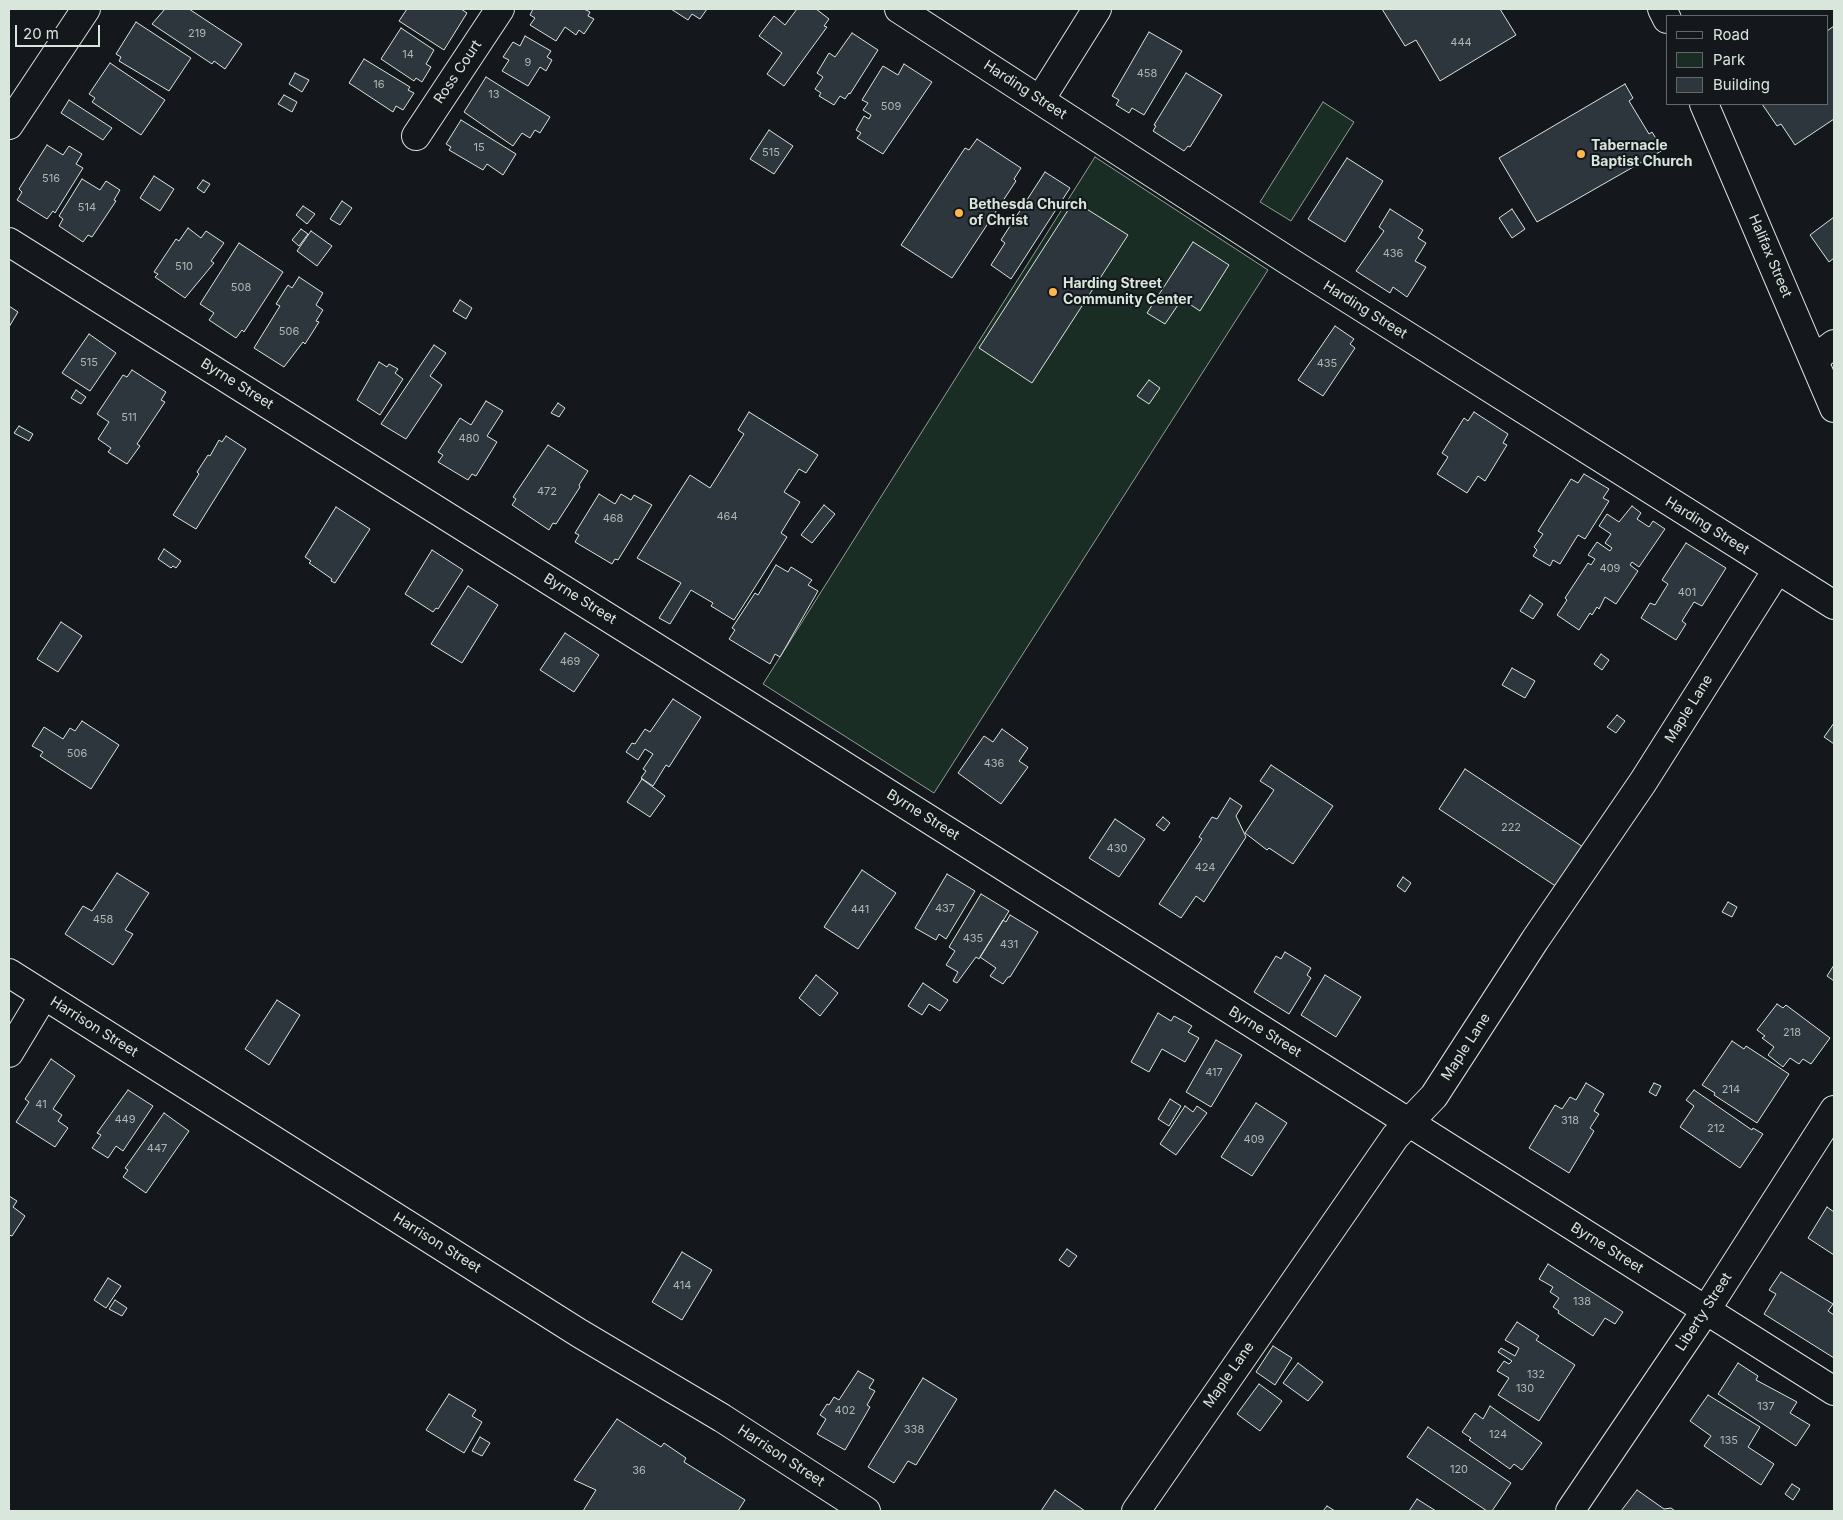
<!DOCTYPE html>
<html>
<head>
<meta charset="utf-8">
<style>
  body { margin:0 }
  #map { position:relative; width:1843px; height:1520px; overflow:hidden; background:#14181c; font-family:Inter,sans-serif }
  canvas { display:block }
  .frame { position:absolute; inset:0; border:10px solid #d8e6dc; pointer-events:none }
  .legend { position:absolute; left:1666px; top:15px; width:162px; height:90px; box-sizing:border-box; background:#14181c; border:1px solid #626a69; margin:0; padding:6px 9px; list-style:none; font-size:15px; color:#d8e6dc }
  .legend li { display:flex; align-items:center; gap:10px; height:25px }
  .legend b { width:25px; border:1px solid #626a69 }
  .scale { position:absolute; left:15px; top:25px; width:85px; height:22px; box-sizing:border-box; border:2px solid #d8e6dc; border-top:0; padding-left:6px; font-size:15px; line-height:18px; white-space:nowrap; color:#d8e6dc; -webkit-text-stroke:4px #14181c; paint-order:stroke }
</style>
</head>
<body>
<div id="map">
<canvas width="1843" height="1520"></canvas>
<div class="frame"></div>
<ul class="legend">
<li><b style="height:6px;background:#14181c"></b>Road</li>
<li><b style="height:14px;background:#1a2d24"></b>Park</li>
<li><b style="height:14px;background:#2c363c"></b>Building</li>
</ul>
<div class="scale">20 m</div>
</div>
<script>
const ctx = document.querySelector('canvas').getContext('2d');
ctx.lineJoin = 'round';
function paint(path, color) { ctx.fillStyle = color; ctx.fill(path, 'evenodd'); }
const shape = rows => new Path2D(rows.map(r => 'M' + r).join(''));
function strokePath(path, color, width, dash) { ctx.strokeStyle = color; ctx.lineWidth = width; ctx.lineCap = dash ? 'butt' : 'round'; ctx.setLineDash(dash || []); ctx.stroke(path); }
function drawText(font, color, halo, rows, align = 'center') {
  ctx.font = font + ' Inter,sans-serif'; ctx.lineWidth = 4; ctx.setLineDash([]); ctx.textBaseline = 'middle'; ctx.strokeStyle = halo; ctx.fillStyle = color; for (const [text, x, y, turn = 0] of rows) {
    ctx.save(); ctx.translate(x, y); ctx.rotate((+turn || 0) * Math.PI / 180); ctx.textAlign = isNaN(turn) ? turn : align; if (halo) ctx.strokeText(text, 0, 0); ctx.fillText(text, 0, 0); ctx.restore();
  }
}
const green = shape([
  [1323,102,1354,122,1291,221,1260,202,1323,102],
  [1095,157,1268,270,934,793,763,684,1095,157]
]);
paint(green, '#1a2d24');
strokePath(green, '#939e99', 1);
const building = shape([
  [165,9,189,9,242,44,225,69,214,61,212,64,152,24,165,9],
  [407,9,461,9,467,13,444,50,399,21,407,9],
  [533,9,584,9,590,12,588,16,594,19,584,34,579,30,576,35,565,27,556,41,530,25,535,18,530,15,533,9],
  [671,9,707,9,700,19,692,14,688,20,671,9],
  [797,9,816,9,829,19,824,26,827,27,784,86,767,74,782,53,759,36,774,16,785,25,797,9],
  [1382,9,1500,9,1516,35,1440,81,1416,40,1405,46,1382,9],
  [136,22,191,58,169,91,119,61,121,57,116,54,136,22],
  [1834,26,1834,119,1795,145,1781,124,1777,126,1762,104,1827,104,1827,31,1834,26],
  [401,28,434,50,426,64,431,67,422,82,416,78,414,81,381,59,401,28],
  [1149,32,1182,51,1144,115,1132,108,1129,113,1116,105,1119,100,1112,96,1149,32],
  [852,33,878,50,850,94,849,93,845,99,840,96,834,105,819,96,821,93,815,89,823,77,817,73,829,53,835,57,852,33],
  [525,36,551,51,547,57,552,60,546,71,540,67,528,86,502,71,509,60,503,57,513,42,520,46,525,36],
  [364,59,410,87,408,90,414,93,403,110,396,106,393,112,349,83,364,59],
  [110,63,165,100,141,135,92,102,95,98,89,94,110,63],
  [904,64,932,82,883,154,857,138,861,133,856,130,864,116,869,119,871,115,863,110,868,103,862,100,883,66,898,75,904,64],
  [295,73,309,80,302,92,289,84,295,73],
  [1186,73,1222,95,1190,147,1188,146,1184,151,1153,131,1156,126,1154,125,1186,73],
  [486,77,550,117,540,133,535,130,530,138,522,133,513,146,464,112,486,77],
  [1625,84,1633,98,1629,101,1649,134,1652,132,1663,150,1537,222,1499,158,1625,84],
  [284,95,297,102,292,112,278,104,284,95],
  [69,100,112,128,103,140,61,113,69,100],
  [461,120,516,154,503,175,487,164,483,170,449,150,451,147,446,144,461,120],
  [769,130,793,146,774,174,750,159,769,130],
  [977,139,1021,168,1014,179,1016,181,952,278,901,245,965,148,969,150,977,139],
  [47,145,63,155,69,146,82,154,76,164,83,168,55,213,53,211,47,219,17,200,22,192,19,189,47,145],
  [1347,158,1383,181,1345,242,1308,219,1347,158],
  [1045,172,1070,188,1011,279,991,265,1005,243,1001,240,1045,172],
  [154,176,174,189,160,211,140,198,154,176],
  [82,179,100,190,106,181,120,190,114,200,116,201,92,237,88,235,83,242,59,226,63,219,59,216,82,179],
  [203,180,210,184,204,193,197,188,203,180],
  [342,201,352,208,340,225,330,219,342,201],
  [1074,201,1128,235,1032,383,979,348,1074,201],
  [303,206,315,214,307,224,296,215,303,206],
  [1390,209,1423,230,1418,238,1426,243,1415,261,1426,267,1407,297,1393,287,1390,293,1356,271,1384,231,1379,227,1390,209],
  [1512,209,1525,229,1512,238,1499,218,1512,209],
  [1834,217,1834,258,1829,262,1810,235,1834,217],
  [188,228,201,238,206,231,224,243,211,261,214,263,185,298,155,277,158,274,154,272,176,239,179,241,188,228],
  [301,229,308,234,299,246,292,240,301,229],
  [311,231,332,246,317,266,297,251,311,231],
  [1193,242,1229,265,1200,311,1182,299,1165,324,1147,313,1193,242],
  [239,243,283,272,244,332,242,330,236,338,209,320,214,313,200,304,239,243],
  [299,277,323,293,316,305,323,310,316,321,319,322,305,344,303,342,284,367,254,348,280,306,276,304,288,285,292,288,299,277],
  [460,300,472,308,466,319,453,311,460,300],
  [9,306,18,312,9,327,9,306],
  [1335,326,1354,339,1350,344,1355,348,1323,396,1298,380,1335,326],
  [89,334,116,353,90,391,62,373,89,334],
  [434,345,446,353,430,376,442,385,406,439,381,424,434,345],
  [379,362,387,367,389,364,398,369,395,373,403,379,380,415,357,400,379,362],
  [132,370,166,392,161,400,165,402,137,444,140,446,127,464,108,452,111,448,98,439,109,422,97,414,123,375,127,377,132,370],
  [1149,380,1160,388,1149,404,1137,396,1149,380],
  [76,390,86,397,81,404,71,398,76,390],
  [486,401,503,411,487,436,497,442,476,476,472,474,468,480,438,462,443,455,438,452,460,418,471,425,486,401],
  [558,403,565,408,559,417,551,413,558,403],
  [749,412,818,455,806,473,799,469,784,492,800,502,781,533,787,537,734,620,711,606,713,603,691,590,670,624,659,618,681,583,637,558,690,475,710,488,744,434,738,430,749,412],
  [1474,412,1508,434,1503,443,1507,445,1485,481,1478,476,1467,493,1437,474,1448,457,1442,453,1464,418,1468,421,1474,412],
  [19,426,33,434,29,441,14,433,19,426],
  [226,436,246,449,196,529,173,515,199,474,197,472,208,455,210,456,219,440,222,442,226,436],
  [548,445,588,471,579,485,580,487,556,524,553,523,549,530,512,505,516,499,513,497,548,445],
  [1584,474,1609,489,1603,498,1609,501,1585,539,1578,535,1560,564,1553,560,1550,566,1533,556,1537,550,1534,547,1543,534,1538,531,1571,479,1578,483,1584,474],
  [599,494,615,504,621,494,631,500,634,495,652,505,618,560,615,559,612,564,575,542,579,535,575,533,599,494],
  [824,505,835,514,812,543,801,535,824,505],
  [1632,506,1641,513,1637,519,1649,527,1653,521,1665,529,1639,567,1632,562,1630,565,1638,571,1616,604,1605,597,1599,609,1597,607,1592,615,1590,613,1579,630,1557,615,1567,600,1565,598,1588,563,1591,565,1595,559,1588,555,1597,542,1610,551,1612,548,1605,543,1611,534,1599,526,1607,514,1619,522,1632,506],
  [336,507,370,529,335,583,331,581,332,579,309,563,311,561,305,557,336,507],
  [1686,543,1726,568,1702,606,1694,602,1682,621,1686,624,1676,640,1641,618,1650,603,1655,605,1668,584,1662,580,1686,543],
  [164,549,181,561,176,568,173,566,171,568,158,559,164,549],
  [432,550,463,570,438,609,436,608,433,612,405,594,432,550],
  [776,565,788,572,791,567,812,580,808,585,818,591,780,657,775,654,770,664,729,639,735,630,732,628,755,593,758,595,776,565],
  [468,586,498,605,462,663,431,644,468,586],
  [1530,595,1543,604,1533,619,1520,611,1530,595],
  [61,622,82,636,58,672,37,659,61,622],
  [565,633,599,655,574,692,540,670,565,633],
  [1601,654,1609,660,1602,670,1594,664,1601,654],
  [1512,668,1535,681,1525,698,1502,685,1512,668],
  [673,699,701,717,669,767,666,765,653,786,641,778,646,771,643,769,653,754,645,749,638,760,626,752,632,743,635,744,645,729,650,732,673,699],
  [1617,715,1625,721,1616,733,1607,727,1617,715],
  [82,721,119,745,91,789,40,756,43,752,32,746,44,727,63,739,70,728,75,731,82,721],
  [1834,723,1834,744,1824,737,1834,723],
  [1002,729,1028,748,1019,761,1028,767,1001,804,958,773,984,736,993,742,1002,729],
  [1271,765,1333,806,1293,864,1269,848,1267,850,1245,833,1274,790,1260,781,1271,765],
  [1465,769,1583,847,1557,887,1439,809,1465,769],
  [642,779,665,796,650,817,627,802,642,779],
  [1230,798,1242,806,1236,816,1246,837,1204,902,1196,896,1181,918,1159,904,1202,839,1199,837,1212,817,1217,819,1230,798],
  [1163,817,1170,823,1164,831,1156,825,1163,817],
  [1115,819,1145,839,1119,877,1089,858,1115,819],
  [862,870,896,893,858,949,824,927,862,870],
  [117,873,149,893,125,930,133,934,113,965,65,934,83,906,92,911,117,873],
  [947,874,975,891,946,939,939,934,936,940,915,928,947,874],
  [1403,877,1411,883,1405,892,1397,886,1403,877],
  [981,894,1009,911,979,959,976,957,957,983,953,981,958,972,946,965,955,951,949,947,981,894],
  [1728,902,1737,907,1732,917,1722,912,1728,902],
  [1010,915,1038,932,1010,977,1008,977,1003,984,990,976,996,968,980,957,1003,920,1006,922,1010,915],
  [1285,952,1311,968,1307,975,1311,978,1289,1014,1254,992,1276,956,1281,959,1285,952],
  [1834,965,1834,981,1827,976,1834,965],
  [816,975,838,993,820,1016,799,998,816,975],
  [1325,975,1361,997,1336,1037,1301,1015,1325,975],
  [923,983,948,1000,940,1011,929,1004,922,1015,908,1006,923,983],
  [277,1000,300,1015,269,1065,245,1049,277,1000],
  [1777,1004,1783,1008,1786,1005,1830,1038,1811,1064,1803,1059,1799,1064,1790,1058,1783,1067,1768,1055,1774,1047,1762,1038,1765,1036,1757,1030,1777,1004],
  [1158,1013,1171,1021,1174,1016,1192,1026,1188,1032,1199,1038,1185,1062,1162,1049,1149,1072,1131,1062,1158,1013],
  [1216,1040,1242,1055,1211,1107,1186,1092,1216,1040],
  [1732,1041,1744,1049,1746,1046,1789,1074,1757,1123,1714,1095,1715,1093,1702,1085,1732,1041],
  [51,1059,75,1076,53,1109,62,1115,58,1121,68,1128,55,1147,16,1122,29,1102,25,1099,51,1059],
  [1586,1083,1604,1094,1594,1111,1599,1114,1590,1128,1594,1131,1569,1173,1529,1148,1555,1105,1562,1109,1570,1097,1576,1100,1586,1083],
  [1654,1083,1661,1086,1656,1096,1649,1092,1654,1083],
  [128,1090,153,1106,123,1151,116,1146,108,1158,92,1148,101,1135,97,1133,128,1090],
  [1694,1090,1752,1130,1753,1128,1763,1134,1740,1168,1680,1127,1694,1106,1686,1100,1694,1090],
  [1170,1099,1181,1106,1169,1126,1158,1119,1170,1099],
  [1256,1103,1287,1123,1252,1176,1221,1157,1256,1103],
  [1185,1106,1193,1112,1197,1106,1207,1113,1176,1155,1160,1144,1185,1106],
  [164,1113,189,1131,146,1193,123,1177,128,1170,125,1168,164,1113],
  [9,1196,17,1201,13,1207,25,1216,12,1236,9,1235,9,1196],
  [1827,1207,1834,1212,1834,1255,1808,1238,1827,1207],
  [1067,1249,1077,1256,1069,1267,1059,1260,1067,1249],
  [682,1252,712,1270,682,1320,652,1302,682,1252],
  [1548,1264,1623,1312,1615,1324,1605,1318,1593,1336,1558,1313,1559,1311,1553,1307,1559,1298,1550,1292,1553,1287,1539,1279,1548,1264],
  [1781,1272,1833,1304,1828,1311,1834,1315,1834,1358,1764,1314,1776,1294,1769,1290,1781,1272],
  [108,1278,121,1286,106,1308,94,1300,108,1278],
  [115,1300,127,1308,122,1316,109,1309,115,1300],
  [1517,1322,1539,1336,1536,1340,1575,1365,1539,1421,1498,1395,1509,1378,1497,1371,1504,1361,1509,1364,1512,1361,1498,1352,1501,1348,1515,1356,1519,1348,1505,1340,1517,1322],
  [1273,1346,1292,1358,1275,1385,1256,1372,1273,1346],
  [1298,1363,1323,1382,1308,1401,1283,1383,1298,1363],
  [1738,1363,1758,1376,1756,1380,1797,1402,1790,1413,1810,1425,1796,1446,1718,1394,1738,1363],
  [858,1371,874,1380,869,1388,875,1391,867,1405,870,1407,845,1450,817,1434,826,1419,820,1415,827,1404,829,1405,834,1397,839,1400,858,1371],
  [923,1378,957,1399,916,1465,908,1461,894,1483,868,1467,923,1378],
  [1259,1384,1282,1401,1260,1431,1237,1414,1259,1384],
  [449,1394,476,1410,472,1416,482,1422,464,1453,426,1430,449,1394],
  [1708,1395,1760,1427,1748,1447,1774,1464,1761,1485,1704,1446,1711,1436,1690,1421,1708,1395],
  [1490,1406,1542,1443,1522,1470,1514,1464,1510,1469,1469,1440,1471,1438,1462,1432,1475,1413,1483,1419,1490,1406],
  [617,1419,661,1447,664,1443,686,1458,684,1462,745,1500,738,1511,583,1511,596,1490,574,1480,617,1419],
  [1428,1427,1511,1483,1492,1511,1487,1511,1407,1457,1428,1427],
  [480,1437,490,1443,482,1456,472,1451,480,1437],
  [1792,1484,1800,1489,1793,1500,1785,1494,1792,1484],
  [1055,1490,1085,1511,1041,1511,1055,1490],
  [1637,1490,1664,1509,1671,1508,1675,1511,1621,1511,1637,1490],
  [1417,1499,1436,1511,1409,1511,1417,1499],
  [1327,1506,1335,1511,1323,1511,1327,1506]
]);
paint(building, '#2c363c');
strokePath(building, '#d8e6dc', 1);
const minor = shape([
  [899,9,1290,262,1834,605],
  [1040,100,1097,9],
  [9,125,86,9],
  [416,136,500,9],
  [9,242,786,729,1834,1391],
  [1814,359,1834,344],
  [9,973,579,1333,722,1418,866,1511],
  [9,1053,44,995],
  [1136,1511,1395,1137,1434,1096,1535,940,1643,782,1777,570],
  [1570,1511,1706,1310,1834,1110]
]);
const major = shape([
  [1662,9,1667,19],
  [1704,104,1834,408]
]);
strokePath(minor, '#d8e6dc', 30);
strokePath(major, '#d8e6dc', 30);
strokePath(minor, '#14181c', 28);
strokePath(major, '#14181c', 28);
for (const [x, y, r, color] of [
  [1581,154,5,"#ffb74d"],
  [959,213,5,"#ffb74d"],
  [1053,292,5,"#ffb74d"]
]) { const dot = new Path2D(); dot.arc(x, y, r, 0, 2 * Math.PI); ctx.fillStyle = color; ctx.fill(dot); strokePath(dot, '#14181c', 2); }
drawText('11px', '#adbab4', null, [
  ["219",197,34],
  ["444",1461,43],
  ["14",408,55],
  ["9",528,63],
  ["458",1147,74],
  ["16",379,85],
  ["13",494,95],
  ["509",891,107],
  ["15",479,148],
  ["515",771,153],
  ["516",51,179],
  ["514",87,208],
  ["436",1393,254],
  ["510",184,267],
  ["508",241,288],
  ["506",289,332],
  ["515",89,363],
  ["435",1327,364],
  ["511",129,418],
  ["480",469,439],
  ["472",547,492],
  ["464",727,517],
  ["468",613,519],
  ["409",1610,569],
  ["401",1687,593],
  ["469",570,662],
  ["506",77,754],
  ["436",994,764],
  ["222",1511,828],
  ["430",1117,849],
  ["424",1205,868],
  ["437",945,909],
  ["441",860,910],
  ["458",103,920],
  ["435",973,939],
  ["431",1009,945],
  ["218",1792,1033],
  ["417",1214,1073],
  ["214",1731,1090],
  ["41",41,1105],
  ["449",125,1120],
  ["318",1570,1121],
  ["212",1716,1129],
  ["409",1254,1140],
  ["447",157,1149],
  ["414",682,1286],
  ["138",1582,1302],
  ["132",1536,1375],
  ["130",1525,1389],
  ["137",1766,1407],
  ["402",845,1411],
  ["338",914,1430],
  ["124",1498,1435],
  ["135",1729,1441],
  ["120",1459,1470],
  ["36",639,1471]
]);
drawText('14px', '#d8e6dc', '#14181c', [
  ["Ross Court",458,72,-56],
  ["Harding Street",1025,90,33],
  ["Halifax Street",1770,256,67],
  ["Harding Street",1365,310,32],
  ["Byrne Street",237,384,32],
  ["Harding Street",1707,526,32],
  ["Byrne Street",580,599,32],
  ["Maple Lane",1689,709,-58],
  ["Byrne Street",923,815,32],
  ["Harrison Street",94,1027,32],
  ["Byrne Street",1265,1032,32],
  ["Maple Lane",1466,1047,-57],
  ["Harrison Street",437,1243,32],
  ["Byrne Street",1607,1248,32],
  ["Liberty Street",1704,1312,-57],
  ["Maple Lane",1229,1375,-55],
  ["Harrison Street",781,1456,33]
]);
drawText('bold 14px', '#d8e6dc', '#14181c', [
  ["Tabernacle",1591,146],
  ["Baptist Church",1591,162],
  ["Bethesda Church",969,205],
  ["of Christ",969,221],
  ["Harding Street",1063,284],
  ["Community Center",1063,300]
], 'left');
</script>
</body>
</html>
